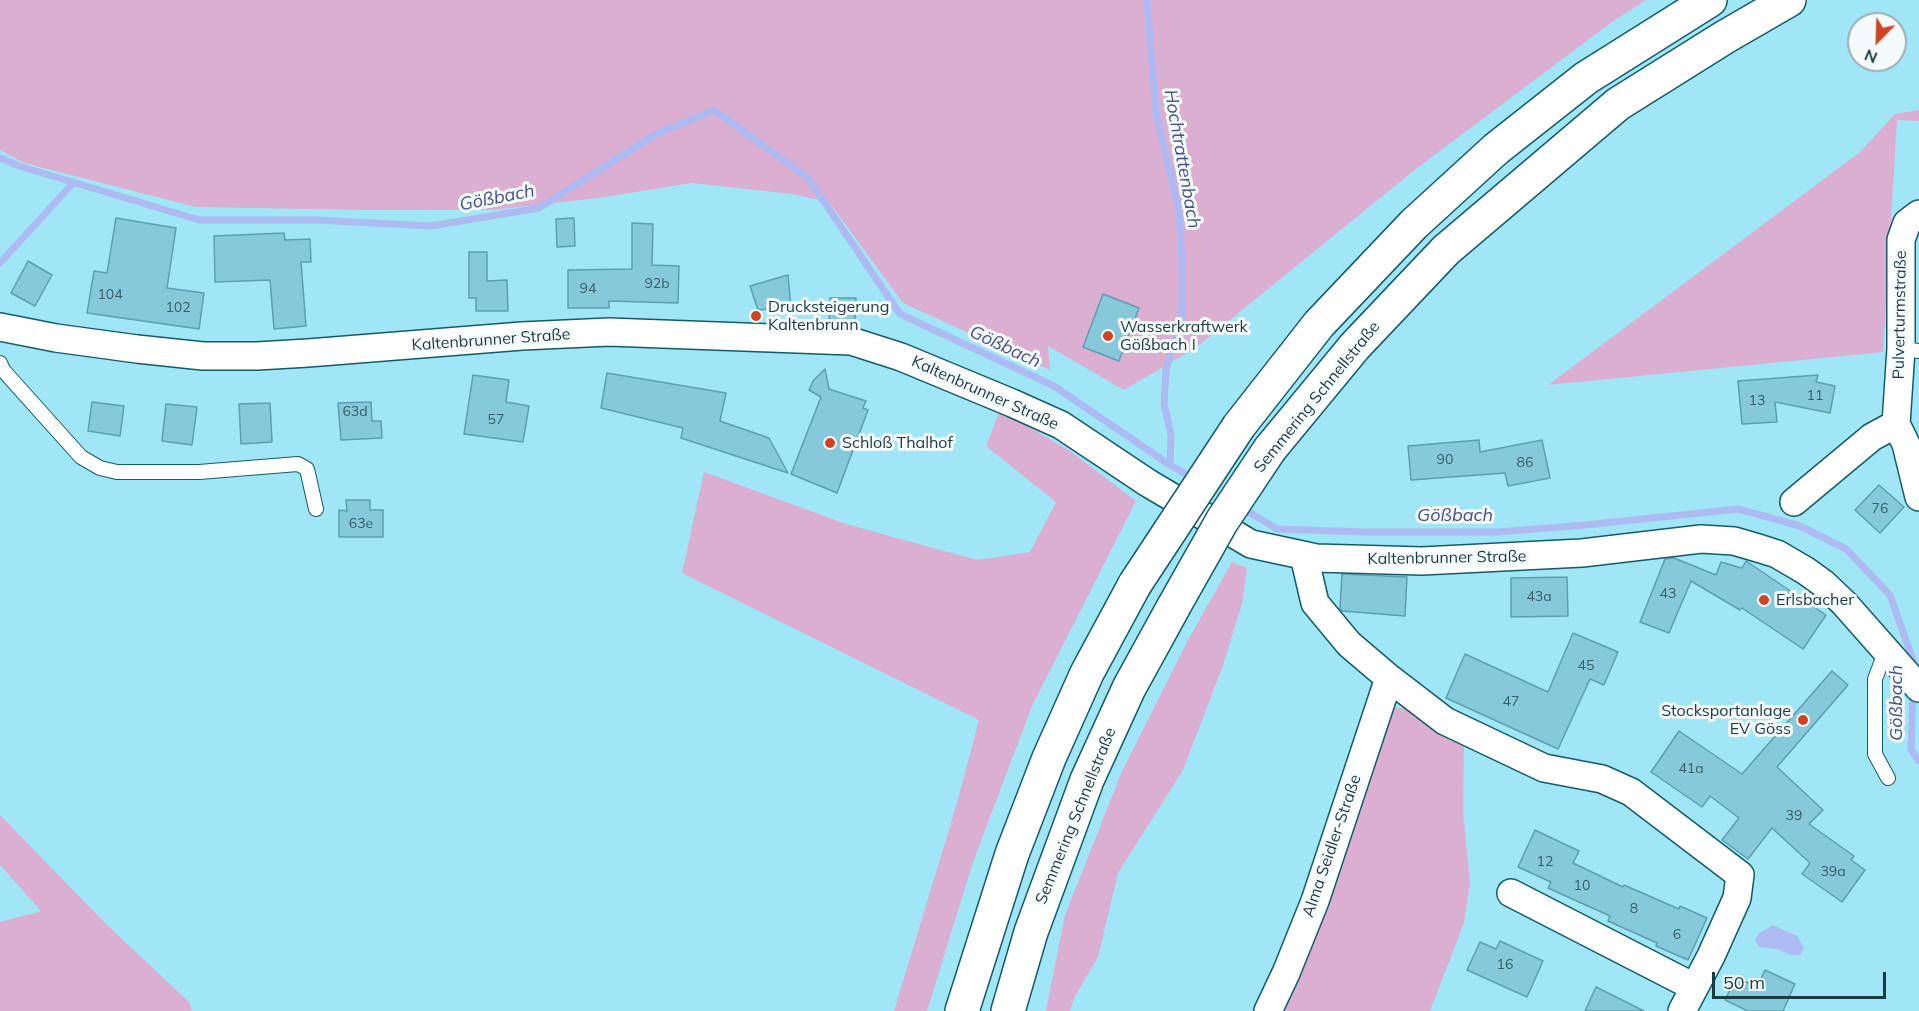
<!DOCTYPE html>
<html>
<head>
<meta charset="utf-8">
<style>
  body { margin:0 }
  #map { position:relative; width:1919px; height:1011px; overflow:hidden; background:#a1e6f6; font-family:Mulish,sans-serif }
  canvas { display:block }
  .north { position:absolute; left:1847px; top:12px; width:60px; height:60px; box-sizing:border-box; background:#f5fbfd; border:2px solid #9fadb1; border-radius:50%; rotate:203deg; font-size:16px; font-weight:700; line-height:24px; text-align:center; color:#1d3940 }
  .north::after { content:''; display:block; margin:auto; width:21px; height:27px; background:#cf4524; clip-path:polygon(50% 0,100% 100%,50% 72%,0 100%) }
  .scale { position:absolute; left:1712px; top:972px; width:174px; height:27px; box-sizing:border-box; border:3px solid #1d3940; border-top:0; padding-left:8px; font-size:18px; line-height:21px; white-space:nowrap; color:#1d3940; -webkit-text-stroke:4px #f5fbfd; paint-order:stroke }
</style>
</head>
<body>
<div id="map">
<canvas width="1919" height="1011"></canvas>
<div class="north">N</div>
<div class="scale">50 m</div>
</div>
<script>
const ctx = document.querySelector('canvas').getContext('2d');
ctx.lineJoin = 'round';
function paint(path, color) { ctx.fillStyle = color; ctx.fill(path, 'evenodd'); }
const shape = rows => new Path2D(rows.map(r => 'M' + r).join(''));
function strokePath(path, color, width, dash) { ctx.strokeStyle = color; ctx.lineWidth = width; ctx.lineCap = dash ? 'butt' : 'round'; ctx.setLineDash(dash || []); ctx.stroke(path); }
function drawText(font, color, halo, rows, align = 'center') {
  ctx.font = font + ' Mulish,sans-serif'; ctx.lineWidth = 6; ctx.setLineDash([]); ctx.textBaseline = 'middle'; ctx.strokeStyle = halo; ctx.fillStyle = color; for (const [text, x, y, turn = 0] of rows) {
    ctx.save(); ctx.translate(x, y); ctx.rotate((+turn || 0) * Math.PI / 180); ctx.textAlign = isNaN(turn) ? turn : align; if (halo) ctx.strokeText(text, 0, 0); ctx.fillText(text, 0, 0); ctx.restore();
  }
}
paint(shape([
  [0,0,1646,0,1612,22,1417,168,1194,349,1124,390,1048,346,1050,370,903,303,829,202,792,194,692,183,598,198,492,210,365,210,196,207,24,163,0,150],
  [1919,110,1919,121,1897,120,1883,352,1548,385,1860,152,1895,114],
  [1000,410,1070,451,1136,501,1032,706,973,862,927,1011,894,1011,957,803,979,720,682,573,704,472,846,524,977,560,1030,552,1056,502,986,446],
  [1232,562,1247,568,1242,604,1222,668,1183,770,1118,873,1098,957,1074,998,1070,1011,1046,1011,1065,915,1122,771,1188,640],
  [1389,707,1411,709,1424,719,1426,725,1464,744,1463,812,1470,883,1464,923,1430,1011,1280,1011,1310,945,1347,848,1374,750],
  [0,815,106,924,189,1002,192,1011,0,1011,0,922,41,911,0,865]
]), '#dbafd1');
paint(shape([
  [1773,925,1797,936,1804,948,1800,955,1791,955,1777,949,1759,947,1755,940,1759,933]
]), '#aebbf2');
strokePath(shape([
  [1147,0,1156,114,1179,211,1182,262,1182,320,1166,370,1164,404,1171,435,1170,465],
  [0,158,19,166,199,220,317,220,431,226,539,208,656,134,714,110,808,178,900,314,1054,386,1170,465,1193,478],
  [0,263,73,183],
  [1241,507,1277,529,1366,532,1498,532,1585,525,1738,509,1800,526,1846,549,1890,595,1914,663,1913,667],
  [1913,690,1911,750,1919,761]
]), '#aebbf2', 7);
const building = shape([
  [116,218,176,228,167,288,204,293,199,329,87,313,94,271,107,273,116,218],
  [574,218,575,246,557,247,556,219,574,218],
  [632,223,653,224,652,265,679,266,678,303,609,301,609,308,568,308,568,270,632,269,632,223],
  [284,233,285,240,310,239,311,262,301,262,306,326,274,329,270,280,215,282,214,236,284,233],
  [469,252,487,252,487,281,507,280,508,311,476,311,476,298,469,298,469,252],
  [28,261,52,275,35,306,11,293,28,261],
  [788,275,791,307,758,310,750,286,788,275],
  [1103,294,1139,308,1119,361,1083,347,1103,294],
  [830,298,856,298,855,326,829,324,830,298],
  [825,369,829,389,866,401,863,408,868,410,837,493,791,474,821,397,809,390,813,381,825,369],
  [607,373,726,393,720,421,769,438,788,473,681,438,683,428,601,408,607,373],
  [473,375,509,380,506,402,529,406,523,442,464,434,473,375],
  [1818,375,1816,382,1835,386,1830,413,1775,402,1777,422,1742,424,1738,381,1818,375],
  [92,402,124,406,120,436,88,431,92,402],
  [371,402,372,421,381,421,382,438,341,440,338,403,371,402],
  [270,403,272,442,241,444,239,404,270,403],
  [166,404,197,407,192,445,162,441,166,404],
  [1479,440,1480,452,1542,440,1550,478,1508,486,1505,473,1411,480,1408,446,1479,440],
  [1879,485,1904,507,1880,533,1855,510,1879,485],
  [346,500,370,500,370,510,383,510,383,537,339,537,339,510,347,511,346,500],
  [1674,558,1716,575,1721,562,1742,568,1746,561,1826,615,1803,649,1742,608,1740,610,1691,581,1669,633,1640,622,1665,559,1674,558],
  [1342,574,1407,577,1405,616,1342,611,1340,608,1342,574],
  [1567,577,1568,616,1511,617,1511,578,1567,577],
  [1573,633,1618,652,1604,685,1590,679,1558,749,1446,698,1465,654,1548,692,1573,633],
  [1832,671,1848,685,1777,767,1823,810,1809,824,1854,856,1851,860,1865,870,1842,902,1802,874,1810,863,1772,828,1748,859,1722,840,1739,818,1710,796,1702,807,1651,772,1679,731,1742,774,1832,671],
  [1535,830,1579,851,1573,863,1623,887,1624,885,1679,909,1680,906,1707,918,1688,960,1656,946,1657,943,1608,921,1610,916,1548,888,1551,882,1518,867,1535,830],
  [1500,941,1543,961,1527,997,1467,970,1480,942,1496,949,1500,941],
  [1765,970,1795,984,1783,1011,1748,1011,1725,1000,1736,977,1757,987,1765,970],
  [1596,987,1644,1011,1585,1011,1596,987]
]);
paint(building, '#85c9da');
strokePath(building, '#5c9faf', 1.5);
const service = shape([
  [1901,349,1919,351],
  [0,363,3,370,81,457,100,468,117,472,199,472,298,464,307,469,316,509],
  [1886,650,1875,679,1875,754,1888,778]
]);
const minor = shape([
  [0,327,56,338,137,349,203,356,257,356,308,353,522,336,609,332,851,341,901,357,1012,403,1061,425,1148,483,1251,544,1316,558,1422,561,1582,553,1701,539,1734,541,1758,548,1777,554,1806,571,1824,584,1844,603,1919,688],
  [1896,424,1906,444,1919,497],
  [1794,502,1872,437,1896,424,1901,349,1901,240,1907,223,1919,214],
  [1304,556,1315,603,1349,644,1389,678,1445,721,1544,768,1602,779,1631,792,1740,875,1737,898,1711,956,1682,1011],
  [1511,893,1694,987],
  [1268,1011,1286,973,1315,901,1389,678]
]);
const motorway = shape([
  [1239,426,1319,324,1414,224,1496,149,1586,78,1710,0],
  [1270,449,1355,346,1446,250,1618,104,1725,37,1789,0],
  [962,1011,1012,854,1049,758,1087,673,1135,584],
  [1008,1011,1031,932,1087,780,1129,688,1174,606]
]);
strokePath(service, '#115c6b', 16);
strokePath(minor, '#115c6b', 30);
strokePath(motorway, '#115c6b', 36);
strokePath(service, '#fff', 14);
strokePath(minor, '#fff', 27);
strokePath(motorway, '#fff', 33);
const motorwayBridge = shape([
  [1135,584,1239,426],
  [1174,606,1222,521,1270,449]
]);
strokePath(motorwayBridge, '#115c6b', 36, []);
strokePath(motorwayBridge, '#fff', 33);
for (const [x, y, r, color] of [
  [756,316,6,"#cf4524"],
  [1108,336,6,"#cf4524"],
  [830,443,6,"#cf4524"],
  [1764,600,6,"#cf4524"],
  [1803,720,6,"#cf4524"]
]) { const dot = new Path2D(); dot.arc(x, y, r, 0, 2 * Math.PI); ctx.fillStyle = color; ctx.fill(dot); strokePath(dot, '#f5fbfd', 2); }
drawText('14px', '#375d66', null, [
  ["92b",657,284],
  ["94",588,289],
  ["104",110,295],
  ["102",178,308],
  ["11",1815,396],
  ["13",1757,401],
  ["63d",355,412],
  ["57",496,420],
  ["90",1445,460],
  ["86",1525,463],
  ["76",1880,509],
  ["63e",361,524],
  ["43",1668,594],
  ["43a",1539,597],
  ["45",1586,666],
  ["47",1511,702],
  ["41a",1691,769],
  ["39",1794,816],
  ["12",1545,862],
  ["39a",1833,872],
  ["10",1582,886],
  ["8",1634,909],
  ["6",1677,935],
  ["16",1505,965]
]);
drawText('16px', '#1d3940', '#f5fbfd', [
  ["Drucksteigerung",768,307],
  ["Kaltenbrunn",768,325],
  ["Wasserkraftwerk",1120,327],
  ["Gößbach I",1120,345],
  ["Schloß Thalhof",842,443],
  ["Erlsbacher",1776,600],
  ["Stocksportanlage",1791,711,"right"],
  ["EV Göss",1791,729,"right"]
], 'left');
drawText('16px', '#1d3940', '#f5fbfd', [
  ["Pulverturmstraße",1900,315,-89],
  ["Kaltenbrunner Straße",491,340,-4],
  ["Kaltenbrunner Straße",985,393,24],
  ["Semmering Schnellstraße",1317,397,-51],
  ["Kaltenbrunner Straße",1447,558,-1],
  ["Semmering Schnellstraße",1076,816,-68],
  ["Alma Seidler-Straße",1332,846,-71]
]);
drawText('italic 18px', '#454f93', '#f5fbfd', [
  ["Hochtrattenbach",1182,159,80],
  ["Gößbach",497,198,-11],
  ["Gößbach",1005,347,25],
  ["Gößbach",1455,516],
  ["Gößbach",1897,703,-90]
]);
</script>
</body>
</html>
